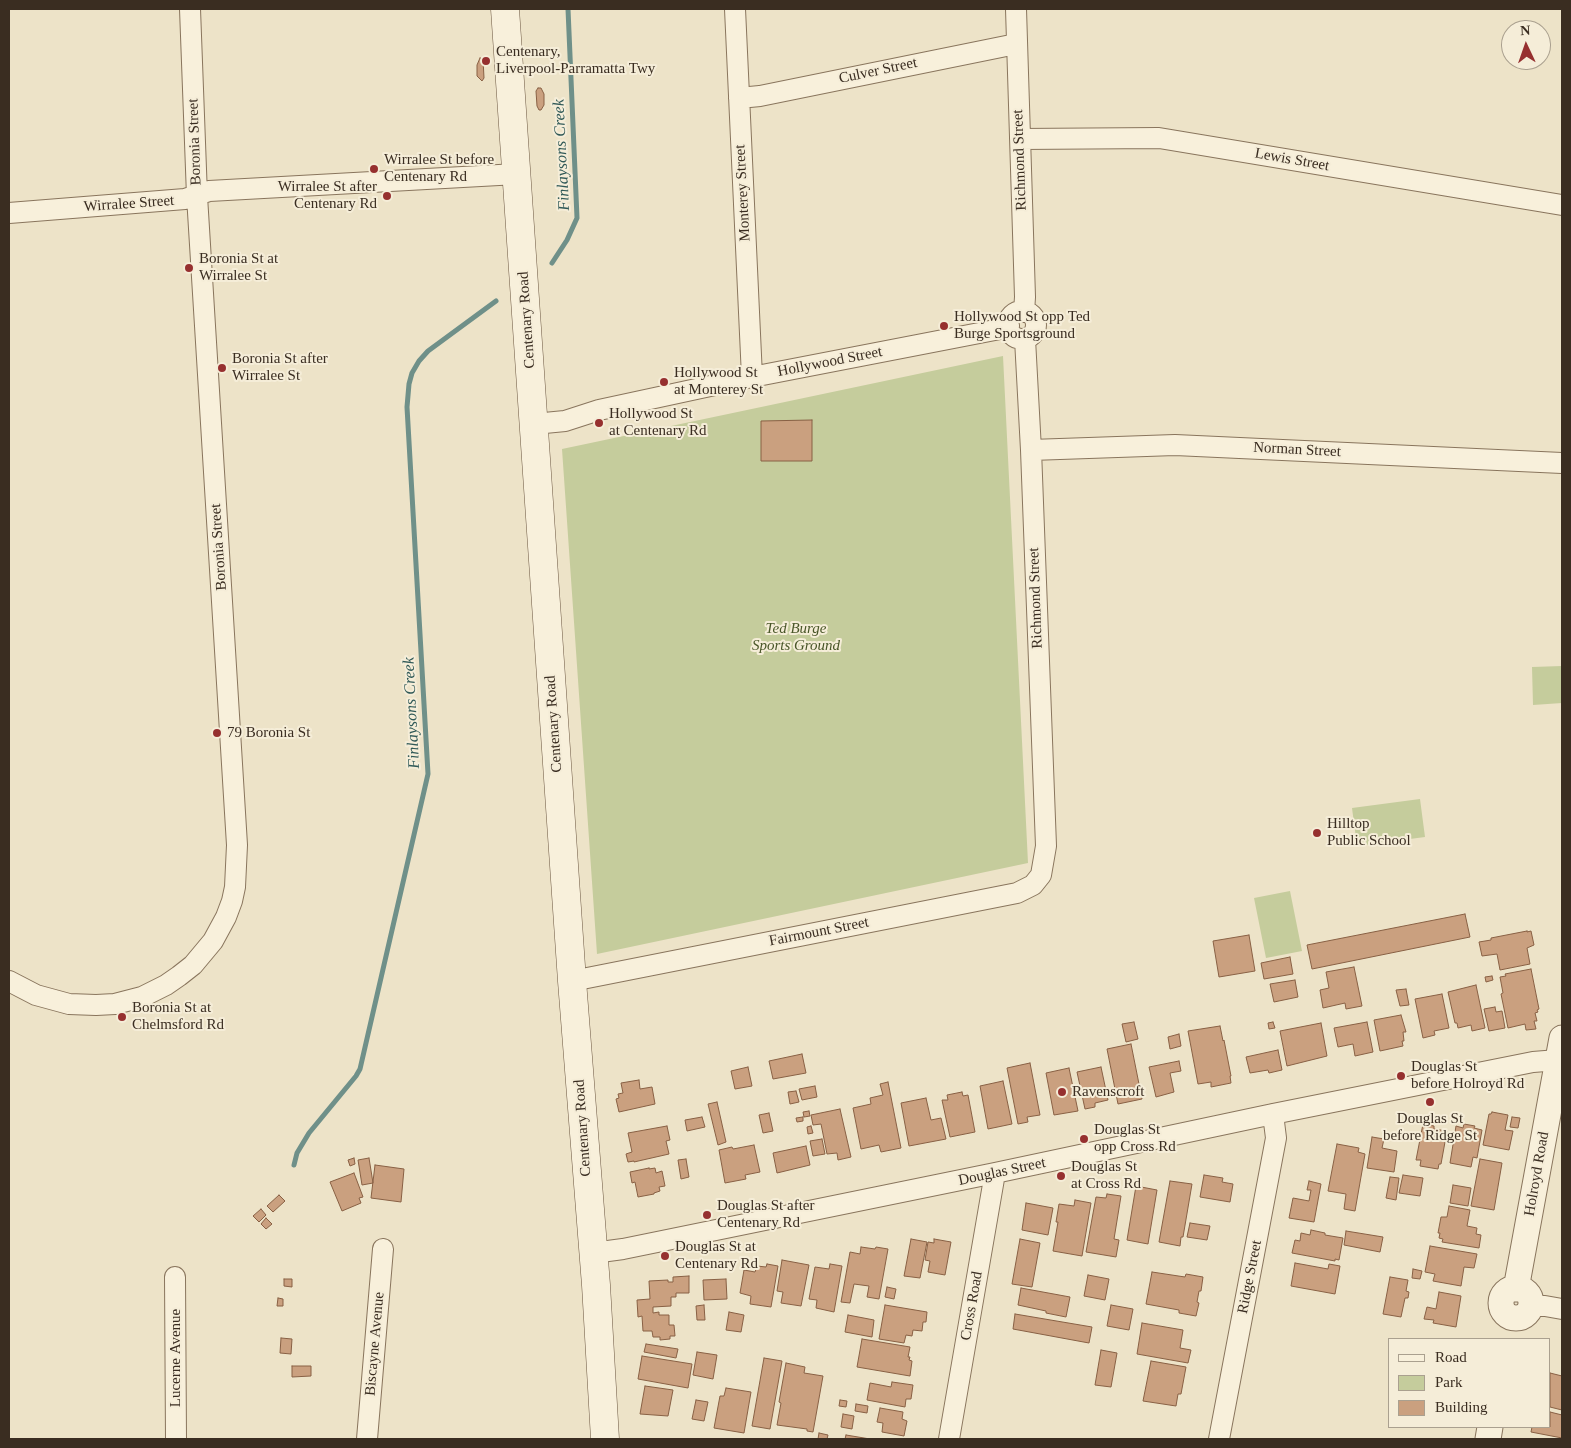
<!DOCTYPE html>
<html>
<head>
<meta charset="utf-8">
<style>
  body { margin:0 }
  #map { position:relative; width:1571px; height:1448px; overflow:hidden; background:#ede3c8; font-family:Georgia,serif }
  canvas { display:block }
  .frame { position:absolute; inset:0; border:10px solid #3a2d21; pointer-events:none }
  .legend { position:absolute; left:1388px; top:1338px; width:162px; height:90px; box-sizing:border-box; background:#f5edd8; border:1px solid #aaa08f; margin:0; padding:6px 9px; list-style:none; font-size:15px; color:#3a2d21 }
  .legend li { display:flex; align-items:center; gap:10px; height:25px }
  .legend b { width:25px; border:1px solid #aaa08f }
  .north { position:absolute; left:1501px; top:20px; width:50px; height:50px; box-sizing:border-box; background:#f5edd8; border:1px solid #aaa08f; border-radius:50%; rotate:357deg; font-size:14px; font-weight:700; line-height:20px; text-align:center; color:#3a2d21 }
  .north::after { content:''; display:block; margin:auto; width:18px; height:22px; background:#96302f; clip-path:polygon(50% 0,100% 100%,50% 72%,0 100%) }
</style>
</head>
<body>
<div id="map">
<canvas width="1571" height="1448"></canvas>
<div class="frame"></div>
<ul class="legend">
<li><b style="height:6px;background:#f8f0db"></b>Road</li>
<li><b style="height:14px;background:#c5cc9c"></b>Park</li>
<li><b style="height:14px;background:#caa07f"></b>Building</li>
</ul>
<div class="north">N</div>
</div>
<script>
const ctx = document.querySelector('canvas').getContext('2d');
ctx.lineJoin = 'round';
function paint(path, color) { ctx.fillStyle = color; ctx.fill(path, 'evenodd'); }
const shape = rows => new Path2D(rows.map(r => 'M' + r).join(''));
function strokePath(path, color, width, dash) { ctx.strokeStyle = color; ctx.lineWidth = width; ctx.lineCap = dash ? 'butt' : 'round'; ctx.setLineDash(dash || []); ctx.stroke(path); }
function drawText(font, color, halo, rows, align = 'center') {
  ctx.font = font + ' Georgia,serif'; ctx.lineWidth = 4; ctx.setLineDash([]); ctx.textBaseline = 'middle'; ctx.strokeStyle = halo; ctx.fillStyle = color; for (const [text, x, y, turn = 0] of rows) {
    ctx.save(); ctx.translate(x, y); ctx.rotate((+turn || 0) * Math.PI / 180); ctx.textAlign = isNaN(turn) ? turn : align; if (halo) ctx.strokeText(text, 0, 0); ctx.fillText(text, 0, 0); ctx.restore();
  }
}
paint(shape([
  [1003,356,1028,863,597,954,562,449],
  [1562,666,1562,703,1533,705,1532,667],
  [1420,799,1425,837,1357,846,1352,808],
  [1290,891,1302,951,1266,958,1254,898]
]), '#c5cc9c');
strokePath(shape([
  [552,263,567,240,577,218,568,9],
  [294,1165,297,1153,309,1133,356,1076,360,1069,428,774,407,407,409,384,412,373,419,361,428,351,496,301]
]), '#6f9089', 5);
const building = shape([
  [480,58,483,59,484,78,482,81,477,76,477,65,480,58],
  [538,88,541,88,544,94,544,105,541,110,539,110,537,106,536,91,538,88],
  [812,420,812,461,761,461,761,421,812,420],
  [1465,914,1470,937,1312,969,1307,945,1465,914],
  [1527,931,1527,932,1531,931,1534,945,1527,948,1530,964,1500,970,1497,954,1482,956,1479,942,1491,940,1491,938,1527,931],
  [1249,935,1255,971,1219,977,1213,941,1249,935],
  [1290,957,1293,974,1264,979,1261,963,1290,957],
  [1354,967,1362,1006,1346,1009,1345,1003,1323,1008,1320,990,1329,988,1326,972,1354,967],
  [1531,969,1539,1009,1537,1010,1538,1012,1535,1013,1537,1021,1534,1021,1536,1029,1526,1030,1525,1024,1508,1028,1501,994,1503,993,1500,977,1506,976,1505,974,1531,969],
  [1492,976,1493,980,1486,982,1485,977,1492,976],
  [1295,980,1298,997,1274,1002,1270,984,1295,980],
  [1476,985,1485,1028,1472,1031,1471,1025,1458,1028,1457,1023,1455,1023,1448,992,1476,985],
  [1406,989,1409,1005,1400,1006,1396,990,1406,989],
  [1442,994,1449,1028,1434,1031,1435,1035,1423,1038,1415,999,1442,994],
  [1495,1007,1496,1012,1502,1011,1505,1028,1489,1031,1484,1009,1495,1007],
  [1401,1015,1406,1032,1403,1032,1404,1041,1402,1041,1403,1046,1380,1051,1374,1020,1401,1015],
  [1134,1022,1138,1039,1126,1042,1122,1024,1134,1022],
  [1273,1022,1275,1028,1269,1029,1268,1023,1273,1022],
  [1367,1022,1373,1052,1355,1056,1353,1044,1338,1047,1334,1028,1367,1022],
  [1321,1023,1327,1056,1287,1066,1280,1031,1321,1023],
  [1220,1026,1223,1041,1224,1040,1231,1076,1230,1076,1231,1083,1211,1087,1211,1082,1198,1084,1188,1031,1220,1026],
  [1179,1034,1181,1046,1170,1049,1168,1037,1179,1034],
  [1131,1044,1142,1099,1118,1104,1107,1049,1131,1044],
  [1278,1050,1282,1070,1269,1073,1268,1070,1250,1073,1246,1057,1278,1050],
  [802,1054,806,1073,773,1079,769,1061,802,1054],
  [1179,1061,1181,1071,1170,1073,1174,1092,1156,1097,1149,1067,1179,1061],
  [1030,1063,1040,1115,1027,1117,1028,1122,1018,1124,1007,1068,1030,1063],
  [748,1067,752,1086,735,1089,731,1071,748,1067],
  [1101,1067,1108,1100,1095,1103,1095,1107,1085,1109,1077,1072,1101,1067],
  [1069,1068,1078,1111,1054,1115,1046,1073,1069,1068],
  [639,1080,640,1089,652,1087,655,1104,619,1112,616,1099,619,1098,618,1094,623,1093,621,1083,639,1080],
  [1003,1081,1012,1124,988,1129,980,1086,1003,1081],
  [888,1082,901,1148,881,1152,879,1145,861,1149,853,1108,871,1104,870,1098,883,1095,880,1084,888,1082],
  [815,1086,817,1097,802,1100,799,1089,815,1086],
  [796,1091,799,1102,790,1104,788,1092,796,1091],
  [962,1092,963,1096,968,1095,975,1132,950,1137,942,1100,948,1100,947,1095,962,1092],
  [926,1098,931,1120,941,1118,946,1139,909,1146,901,1103,926,1098],
  [717,1102,726,1142,718,1145,708,1104,717,1102],
  [840,1109,851,1157,838,1160,837,1153,827,1154,821,1124,813,1125,811,1115,840,1109],
  [809,1111,810,1116,804,1117,803,1112,809,1111],
  [1492,1112,1508,1115,1505,1130,1513,1131,1509,1150,1483,1145,1489,1114,1491,1114,1492,1112],
  [769,1113,773,1131,763,1133,759,1115,769,1113],
  [702,1117,705,1127,687,1131,685,1120,702,1117],
  [803,1117,803,1121,797,1122,796,1118,803,1117],
  [1512,1117,1520,1118,1518,1128,1510,1127,1512,1117],
  [1423,1124,1434,1126,1434,1129,1447,1131,1441,1164,1439,1164,1438,1169,1420,1166,1421,1160,1416,1160,1423,1124],
  [1464,1124,1475,1126,1474,1128,1482,1130,1477,1158,1473,1157,1471,1167,1450,1163,1456,1126,1463,1128,1464,1124],
  [667,1126,670,1140,666,1141,669,1154,634,1162,634,1161,628,1162,626,1154,632,1152,628,1133,667,1126],
  [811,1126,813,1133,808,1134,807,1127,811,1126],
  [1372,1137,1384,1139,1382,1148,1397,1151,1394,1172,1367,1168,1372,1137],
  [822,1139,825,1154,813,1156,810,1141,822,1139],
  [1337,1144,1359,1148,1358,1152,1365,1154,1355,1211,1344,1209,1346,1194,1328,1191,1337,1144],
  [754,1145,760,1172,745,1175,746,1179,725,1183,719,1150,732,1147,733,1149,754,1145],
  [806,1146,810,1165,777,1173,773,1153,806,1146],
  [354,1158,355,1164,350,1166,348,1160,354,1158],
  [369,1158,373,1183,362,1185,358,1160,369,1158],
  [686,1159,689,1177,681,1179,678,1160,686,1159],
  [1480,1159,1502,1163,1494,1210,1471,1206,1480,1159],
  [375,1165,404,1169,401,1202,371,1198,375,1165],
  [649,1168,649,1169,655,1168,656,1173,662,1171,665,1186,659,1187,660,1191,654,1193,654,1194,638,1197,635,1182,632,1183,630,1172,649,1168],
  [354,1173,363,1197,359,1198,361,1203,342,1211,330,1182,354,1173],
  [1204,1175,1223,1178,1222,1182,1233,1184,1230,1202,1200,1197,1204,1175],
  [1403,1175,1423,1178,1420,1196,1399,1193,1403,1175],
  [1390,1177,1399,1178,1396,1200,1386,1198,1390,1177],
  [1170,1181,1192,1184,1183,1237,1181,1237,1180,1246,1159,1242,1170,1181],
  [1309,1181,1321,1184,1314,1222,1289,1218,1293,1198,1309,1201,1311,1190,1307,1190,1309,1181],
  [1453,1185,1471,1188,1468,1206,1450,1203,1453,1185],
  [1136,1186,1157,1190,1148,1244,1127,1240,1136,1186],
  [1107,1194,1121,1196,1114,1239,1119,1240,1116,1257,1086,1252,1096,1197,1106,1198,1107,1194],
  [279,1195,285,1201,273,1212,267,1206,279,1195],
  [1075,1200,1091,1203,1082,1256,1053,1251,1058,1222,1056,1222,1059,1204,1074,1206,1075,1200],
  [1026,1203,1053,1208,1048,1235,1022,1230,1026,1203],
  [1449,1206,1470,1210,1467,1226,1477,1228,1476,1234,1481,1235,1479,1248,1442,1242,1443,1239,1439,1238,1440,1233,1438,1233,1441,1217,1447,1217,1449,1206],
  [261,1209,266,1215,259,1222,253,1216,261,1209],
  [266,1218,272,1224,266,1229,261,1224,266,1218],
  [1190,1223,1210,1226,1207,1240,1187,1237,1190,1223],
  [1311,1230,1325,1233,1325,1235,1343,1238,1339,1260,1335,1259,1335,1261,1292,1253,1295,1240,1300,1241,1301,1233,1310,1235,1311,1230],
  [1346,1231,1383,1237,1380,1252,1344,1245,1346,1231],
  [911,1239,927,1242,920,1278,904,1276,911,1239],
  [934,1239,951,1242,945,1275,928,1272,930,1261,925,1260,928,1242,934,1243,934,1239],
  [1020,1239,1040,1243,1032,1287,1012,1284,1020,1239],
  [1430,1246,1477,1254,1474,1268,1464,1267,1461,1286,1433,1281,1435,1274,1425,1272,1430,1246],
  [861,1247,875,1249,876,1247,888,1249,879,1299,867,1297,869,1286,854,1284,850,1303,841,1302,850,1252,860,1254,861,1247],
  [782,1260,809,1265,801,1306,781,1303,783,1292,777,1291,782,1260],
  [1295,1263,1328,1269,1329,1264,1340,1266,1335,1294,1291,1286,1295,1263],
  [767,1264,778,1266,771,1307,750,1304,751,1296,740,1293,744,1270,755,1272,757,1266,766,1267,767,1264],
  [830,1264,842,1266,834,1312,816,1308,817,1300,809,1299,815,1267,829,1269,830,1264],
  [1413,1269,1422,1271,1420,1279,1412,1278,1413,1269],
  [1152,1272,1185,1277,1186,1274,1203,1277,1201,1291,1199,1291,1197,1302,1199,1303,1196,1316,1179,1313,1179,1310,1146,1304,1152,1272],
  [1088,1275,1109,1279,1105,1300,1084,1296,1088,1275],
  [689,1276,689,1293,676,1293,676,1297,671,1297,671,1306,653,1307,653,1313,659,1312,659,1315,669,1315,669,1325,674,1325,675,1336,670,1336,670,1339,660,1340,660,1337,653,1337,652,1331,643,1331,642,1316,638,1317,637,1300,650,1299,649,1281,668,1280,668,1282,673,1282,673,1277,689,1276],
  [1390,1277,1408,1280,1406,1291,1409,1292,1408,1298,1405,1298,1401,1317,1383,1314,1390,1277],
  [284,1279,292,1279,292,1287,284,1286,284,1279],
  [726,1279,727,1299,704,1300,703,1280,726,1279],
  [887,1287,896,1289,894,1299,885,1297,887,1287],
  [1021,1288,1070,1297,1066,1317,1046,1313,1046,1311,1018,1305,1021,1288],
  [1439,1292,1461,1296,1456,1327,1433,1323,1434,1320,1424,1319,1427,1307,1436,1309,1439,1292],
  [278,1298,283,1299,283,1306,277,1306,278,1298],
  [704,1305,705,1320,697,1320,696,1306,704,1305],
  [885,1305,927,1312,926,1322,923,1322,922,1331,913,1330,912,1336,906,1335,904,1343,879,1339,885,1305],
  [1111,1305,1133,1309,1129,1330,1107,1326,1111,1305],
  [729,1312,744,1315,741,1332,726,1330,729,1312],
  [1015,1314,1092,1327,1089,1343,1013,1329,1015,1314],
  [848,1315,874,1320,872,1337,845,1332,848,1315],
  [1142,1323,1183,1330,1180,1348,1191,1350,1188,1363,1137,1354,1142,1323],
  [281,1338,292,1339,291,1354,280,1353,281,1338],
  [862,1339,910,1347,908,1357,910,1357,909,1360,912,1361,910,1376,857,1367,862,1339],
  [646,1344,678,1349,676,1358,644,1352,646,1344],
  [1101,1350,1117,1353,1111,1387,1095,1385,1101,1350],
  [697,1352,717,1355,713,1379,693,1375,697,1352],
  [642,1356,692,1364,688,1388,638,1379,642,1356],
  [764,1358,782,1361,770,1429,752,1426,764,1358],
  [1151,1361,1186,1367,1181,1394,1178,1394,1176,1406,1143,1401,1151,1361],
  [786,1363,805,1367,804,1373,823,1376,813,1432,807,1431,807,1429,777,1425,781,1403,779,1402,786,1363],
  [292,1366,311,1366,311,1376,292,1377,292,1366],
  [1550,1373,1562,1376,1562,1410,1550,1407,1550,1373],
  [892,1382,913,1385,911,1399,906,1399,905,1407,867,1400,870,1383,891,1387,892,1382],
  [645,1386,673,1390,668,1416,640,1414,645,1386],
  [726,1388,751,1392,744,1433,714,1428,720,1396,724,1396,726,1388],
  [696,1400,708,1402,704,1421,692,1419,696,1400],
  [840,1400,847,1401,846,1407,839,1406,840,1400],
  [856,1404,868,1406,867,1413,855,1411,856,1404],
  [880,1408,903,1412,902,1419,907,1421,904,1436,882,1432,883,1423,877,1422,880,1408],
  [1550,1412,1562,1415,1562,1438,1531,1432,1532,1427,1550,1427,1550,1412],
  [843,1414,854,1416,852,1429,841,1427,843,1414],
  [819,1433,828,1435,827,1439,818,1439,819,1433],
  [846,1435,870,1439,845,1439,846,1435]
]);
paint(building, '#caa07f');
strokePath(building, '#886044', 1);
const minor = shape([
  [735,9,752,377],
  [1016,9,1025,297,1024,312],
  [739,98,760,96,1016,44],
  [1020,139,1159,138,1562,205],
  [9,213,185,199,209,191,517,174],
  '1008 325a14 14 0 1 1 28 0a14 14 0 1 1-28 0Z',
  [534,424,565,421,599,410,752,377,1000,329,1009,326],
  [1031,450,1175,445,1562,463],
  [9,981,36,995,69,1004,96,1005,115,1004,142,997,166,985,179,976,193,965,213,941,226,917,232,901,235,887,237,845,197,196,190,9],
  [572,981,1017,893,1033,885,1041,875,1046,846,1031,450,1025,339],
  [593,1253,623,1249,995,1173,1273,1114,1533,1062,1558,1060],
  [175,1277,176,1439],
  [1530,1306,1545,1306,1562,1309],
  [367,1439,383,1249],
  [949,1439,995,1173],
  [1219,1439,1276,1138,1273,1114]
]);
const tertiary = shape([
  '1501 1303a15 15 0 1 1 30 0a15 15 0 1 1-30 0Z',
  [1516,1289,1562,1038],
  [1488,1439,1490,1427]
]);
const secondary = shape([
  [505,9,572,981,596,1285,605,1439]
]);
strokePath(minor, '#89755d', 22);
strokePath(tertiary, '#89755d', 27);
strokePath(secondary, '#6b5640', 29);
strokePath(minor, '#f8f0db', 20);
strokePath(tertiary, '#f8f0db', 25);
strokePath(secondary, '#f8f0db', 28);
for (const [x, y, r, color] of [
  [486,61,5,"#96302f"],
  [374,169,5,"#96302f"],
  [387,196,5,"#96302f"],
  [189,268,5,"#96302f"],
  [944,326,5,"#96302f"],
  [222,368,5,"#96302f"],
  [664,382,5,"#96302f"],
  [599,423,5,"#96302f"],
  [217,733,5,"#96302f"],
  [1317,833,5,"#96302f"],
  [122,1017,5,"#96302f"],
  [1401,1076,5,"#96302f"],
  [1062,1092,5,"#96302f"],
  [1430,1102,5,"#96302f"],
  [1084,1139,5,"#96302f"],
  [1061,1176,5,"#96302f"],
  [707,1215,5,"#96302f"],
  [665,1256,5,"#96302f"]
]) { const dot = new Path2D(); dot.arc(x, y, r, 0, 2 * Math.PI); ctx.fillStyle = color; ctx.fill(dot); strokePath(dot, '#f5edd8', 2); }
drawText('15px', '#3a2d21', '#f5edd8', [
  ["Centenary,",496,52],
  ["Liverpool-Parramatta Twy",496,69],
  ["Wirralee St before",384,160],
  ["Centenary Rd",384,177],
  ["Wirralee St after",377,187,"right"],
  ["Centenary Rd",377,204,"right"],
  ["Boronia St at",199,259],
  ["Wirralee St",199,276],
  ["Hollywood St opp Ted",954,317],
  ["Burge Sportsground",954,334],
  ["Boronia St after",232,359],
  ["Wirralee St",232,376],
  ["Hollywood St",674,373],
  ["at Monterey St",674,390],
  ["Hollywood St",609,414],
  ["at Centenary Rd",609,431],
  ["79 Boronia St",227,733],
  ["Hilltop",1327,824],
  ["Public School",1327,841],
  ["Boronia St at",132,1008],
  ["Chelmsford Rd",132,1025],
  ["Douglas St",1411,1067],
  ["before Holroyd Rd",1411,1084],
  ["Ravenscroft",1072,1092],
  ["Douglas St",1430,1119,"center"],
  ["before Ridge St",1430,1136,"center"],
  ["Douglas St",1094,1130],
  ["opp Cross Rd",1094,1147],
  ["Douglas St",1071,1167],
  ["at Cross Rd",1071,1184],
  ["Douglas St after",717,1206],
  ["Centenary Rd",717,1223],
  ["Douglas St at",675,1247],
  ["Centenary Rd",675,1264]
], 'left');
drawText('15px', '#3a2d21', '#f5edd8', [
  ["Culver Street",878,71,-12],
  ["Boronia Street",195,142,-92],
  ["Richmond Street",1020,160,-92],
  ["Lewis Street",1292,160,10],
  ["Monterey Street",743,193,-93],
  ["Wirralee Street",129,204,-4],
  ["Centenary Road",527,320,-94],
  ["Hollywood Street",830,362,-11],
  ["Norman Street",1297,450,3],
  ["Boronia Street",219,547,-94],
  ["Richmond Street",1036,598,-92],
  ["Centenary Road",554,724,-94],
  ["Fairmount Street",819,932,-11],
  ["Centenary Road",583,1128,-94],
  ["Douglas Street",1002,1172,-12],
  ["Holroyd Road",1537,1174,-80],
  ["Ridge Street",1250,1277,-79],
  ["Cross Road",972,1306,-80],
  ["Biscayne Avenue",375,1344,-85],
  ["Lucerne Avenue",176,1358,-90]
]);
drawText('italic 15px', '#495628', '#f5edd8', [
  ["Ted Burge",796,629],
  ["Sports Ground",796,646]
]);
drawText('italic 16px', '#305957', '#f5edd8', [
  ["Finlaysons Creek",562,155,-93],
  ["Finlaysons Creek",412,713,-93]
]);
</script>
</body>
</html>
